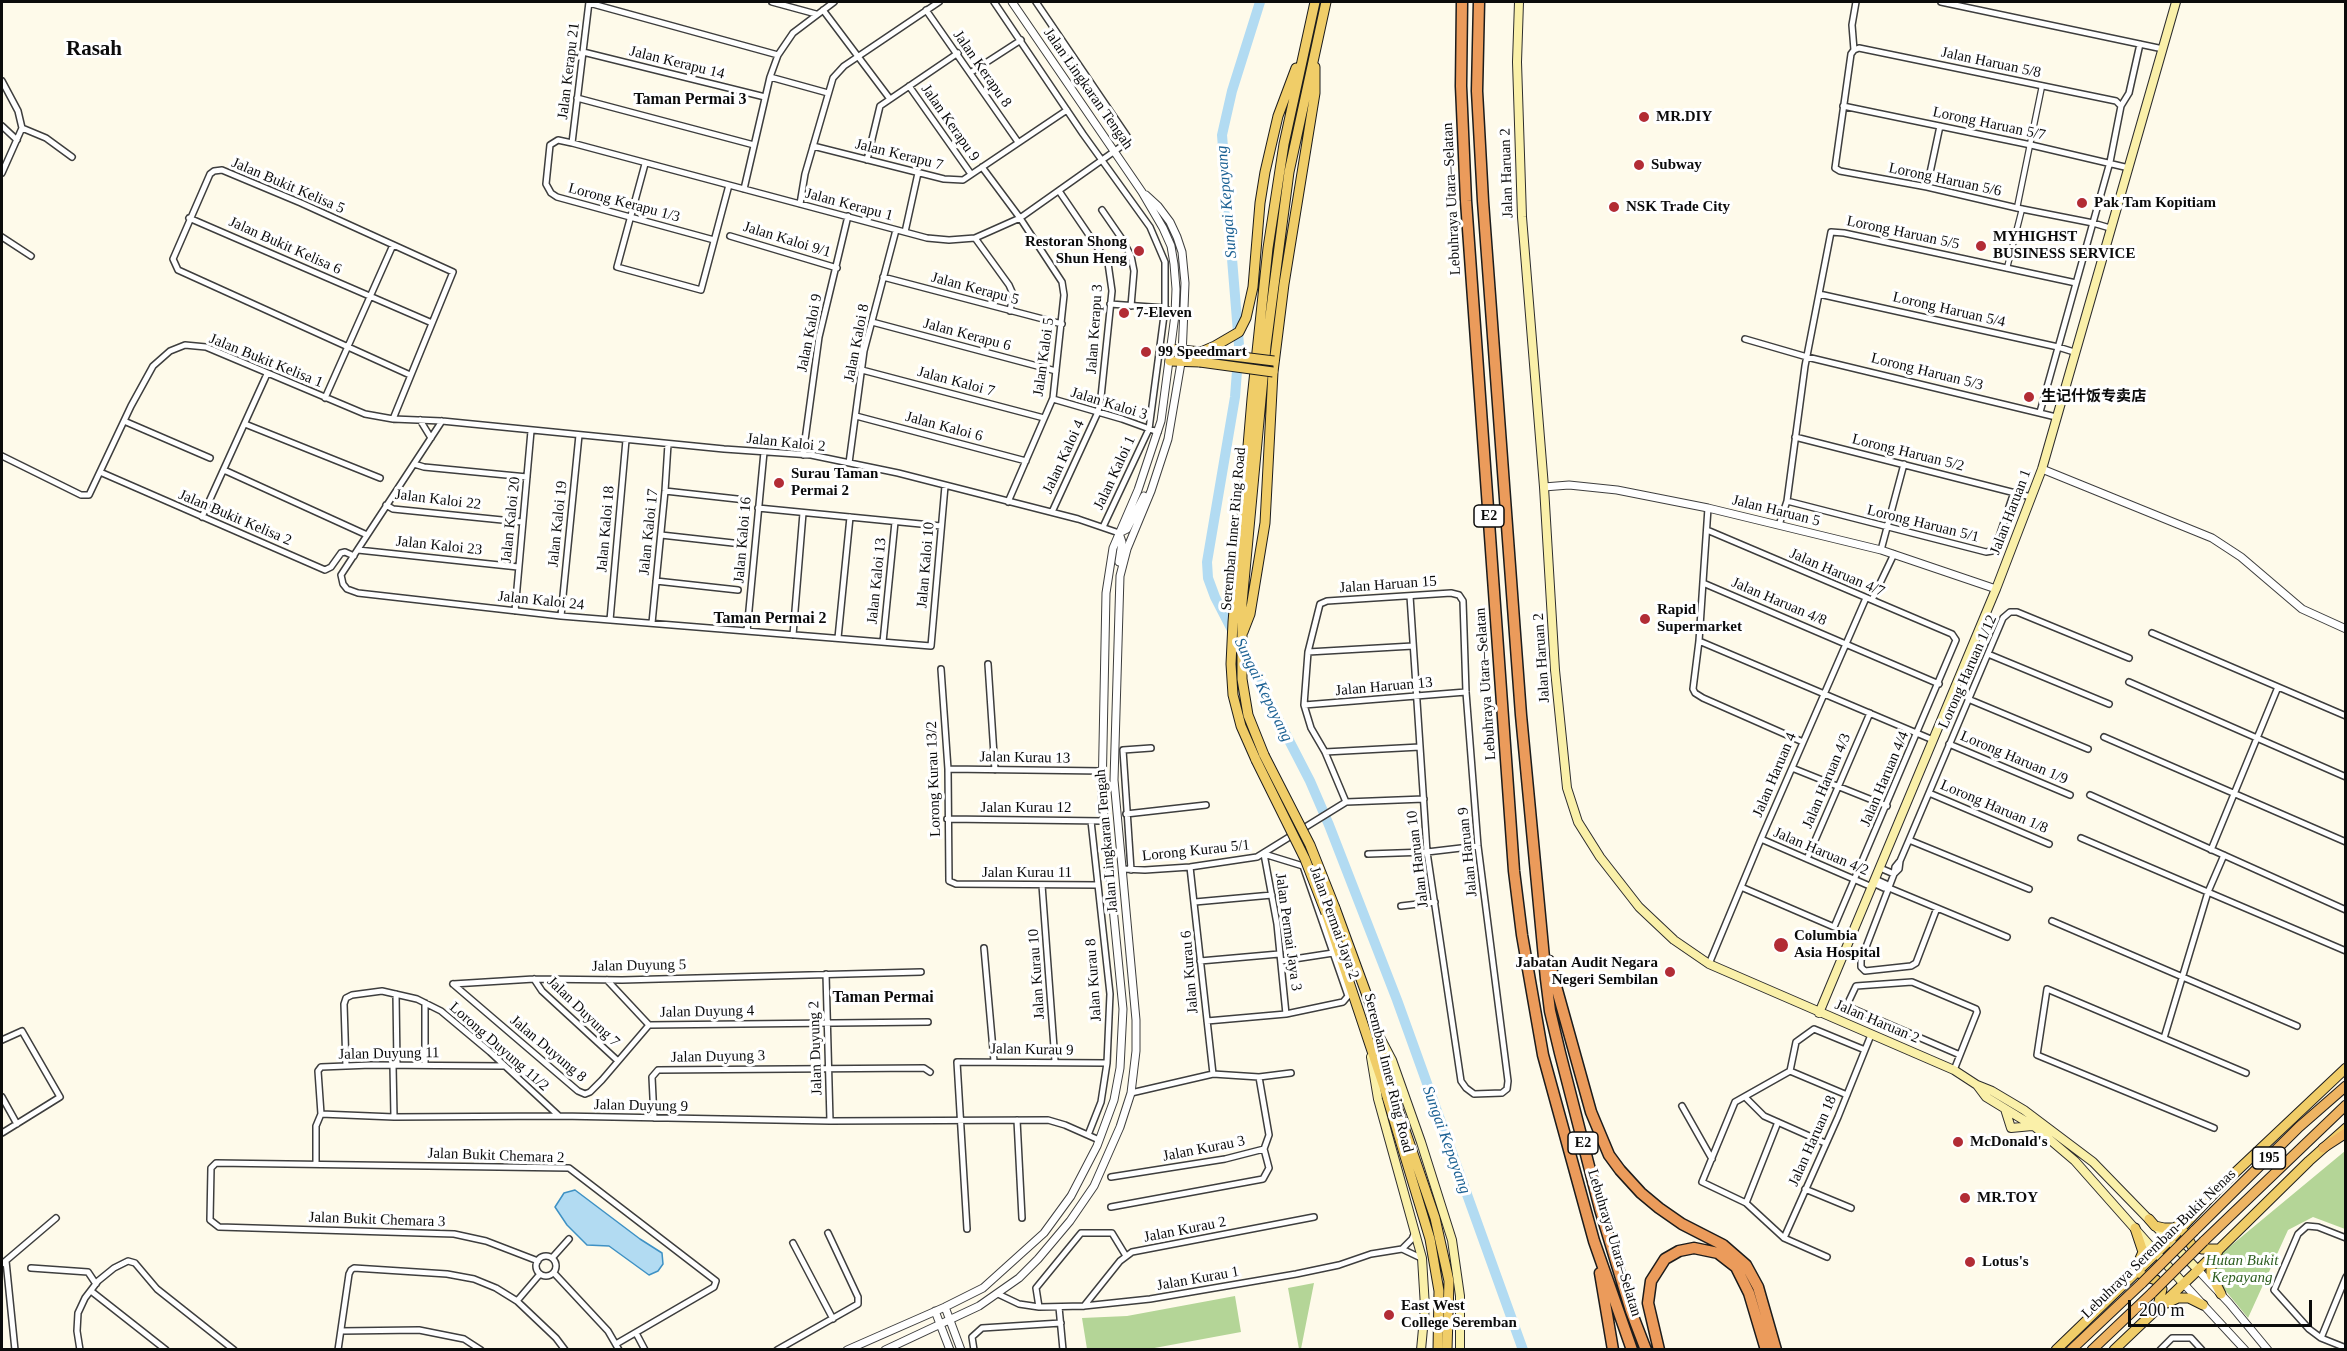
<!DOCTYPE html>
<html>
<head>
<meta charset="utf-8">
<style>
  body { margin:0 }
  #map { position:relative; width:2347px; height:1351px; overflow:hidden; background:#fefaea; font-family:"Times New Roman",serif }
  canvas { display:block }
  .frame { position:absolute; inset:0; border:3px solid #0b0b0b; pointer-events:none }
  .scale { position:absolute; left:2128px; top:1300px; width:184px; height:27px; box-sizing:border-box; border:3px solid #0b0b0b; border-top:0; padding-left:8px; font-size:18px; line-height:21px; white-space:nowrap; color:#0b0b0b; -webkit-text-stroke:4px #fff; paint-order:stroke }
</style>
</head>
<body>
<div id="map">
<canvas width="2347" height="1351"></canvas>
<div class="frame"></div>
<div class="scale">200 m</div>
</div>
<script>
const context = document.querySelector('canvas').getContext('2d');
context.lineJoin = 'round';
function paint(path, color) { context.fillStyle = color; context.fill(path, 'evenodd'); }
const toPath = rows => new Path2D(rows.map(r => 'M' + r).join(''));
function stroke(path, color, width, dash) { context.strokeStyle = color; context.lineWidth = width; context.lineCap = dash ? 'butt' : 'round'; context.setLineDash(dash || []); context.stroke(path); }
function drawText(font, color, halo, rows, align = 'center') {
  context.font = font + ' "Times New Roman","Noto Sans SC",serif'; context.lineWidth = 6; context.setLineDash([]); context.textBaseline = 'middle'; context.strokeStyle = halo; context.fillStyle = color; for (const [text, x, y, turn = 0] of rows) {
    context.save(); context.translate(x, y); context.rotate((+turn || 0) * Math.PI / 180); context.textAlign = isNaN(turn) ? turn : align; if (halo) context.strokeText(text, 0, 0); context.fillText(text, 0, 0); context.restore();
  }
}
paint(toPath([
  [2345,1151,2345,1229,2313,1217,2288,1230,2248,1318,2220,1284,2216,1268,2222,1253],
  [1314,1283,1301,1349,1299,1349,1288,1288],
  [1235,1296,1241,1332,1149,1349,1087,1349,1082,1318,1127,1316]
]), '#b4d597');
const water = toPath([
  [575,1190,640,1239,662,1253,663,1264,658,1271,649,1275,609,1246,587,1245,567,1225,555,1207,564,1193,575,1190]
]);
paint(water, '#b2dbf2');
stroke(water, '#3e91c4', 1.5);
stroke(toPath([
  [1260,2,1232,91,1222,135,1239,345,1235,397,1207,562,1208,578,1215,597,1310,781,1329,825,1397,1000,1523,1350]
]), '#b2dbf2', 10);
const pedestrian = toPath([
  [2017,208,2042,86],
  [2007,268,2022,209]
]);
const minor = toPath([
  [772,2,816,14],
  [994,2,1083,134,1150,227,1165,262,1165,308,1149,429,1103,527],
  [1856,2,1852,25,1854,50,1851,54,1835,168,1840,171,1927,187,2017,208,2093,223,2110,228],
  [1941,2,2163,49],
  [589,3,778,55],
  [823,10,890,99],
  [926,10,1018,142],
  [1854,50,1859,48,2116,101,2121,106],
  [583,52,765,97],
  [970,73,1021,40],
  [770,77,828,93],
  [2,81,18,111,22,128,2,173],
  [909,86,971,174],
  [577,98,754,145],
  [1843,106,2031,145,2129,168],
  [2,126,17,140],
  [22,128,46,138,72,157],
  [572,143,589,2],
  [813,146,944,179,963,180,1067,110],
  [867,160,880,106,958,53],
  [645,164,617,267,701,290,729,185],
  [982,167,1020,218,1062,282,1064,295,1053,398,1008,502],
  [1927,187,1940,126],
  [744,189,770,77,778,55,793,33,834,2],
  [800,204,805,174,833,78,844,66,939,2],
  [1102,210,1122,239,1131,256,1134,271,1131,306],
  [189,218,432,323],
  [905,232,918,173],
  [730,236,837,268],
  [2,237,31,256],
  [975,238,1009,285,1013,294,1010,311],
  [714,240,557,197,551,193,546,184,550,145,558,140,572,143,927,238,949,240,975,238,1020,218,1126,143,1127,136,1036,2],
  [883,277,1062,324],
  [1819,294,2058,347,2074,352],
  [1110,304,1165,308,1175,315],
  [872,322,1056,371],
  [1745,339,1807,357,2056,417],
  [862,370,1044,418],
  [325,398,393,245],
  [1053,399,1122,419,1158,432],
  [2040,412,2110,162,2121,106,2129,93,2140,44],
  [856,416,1026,461],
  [393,419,453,272,301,203,222,170,214,171,210,174,173,259,178,270,410,375],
  [420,420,431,438],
  [124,421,210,458],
  [442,421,341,575,343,584,347,589,358,593,561,616,931,646,945,486],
  [245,424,380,478],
  [1795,437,2031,497],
  [803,455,819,337,848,216],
  [2,456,81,495,89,495,131,406,153,366,170,351,185,345,206,347,365,414,393,419,442,421,724,449,811,455,898,473,1078,519,1119,533],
  [849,463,864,351,896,230],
  [414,464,424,467,527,477],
  [224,470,367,535],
  [100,472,325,570,331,567,341,553,345,552,354,556],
  [665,491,746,500],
  [1787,501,1986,552,1992,551,1996,546,2014,492],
  [386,505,393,509,522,522],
  [758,508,941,526],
  [1708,508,1699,641,1693,689,1695,693,1703,698,1803,742],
  [1052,512,1098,412,1101,397,1112,291,1108,263,1059,191],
  [202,517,267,374],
  [1779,525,1787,501,1805,366,1831,232,1844,233,2076,283],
  [1707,530,1952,634,1956,640,1834,927,1741,887],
  [661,535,742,544],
  [358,550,518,567],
  [1881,550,1904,464],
  [656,581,738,590],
  [1703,583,1939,684],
  [1872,600,1894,554],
  [515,611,531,431],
  [561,616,579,435],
  [610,620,626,440],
  [652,623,665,491,668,444],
  [747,631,764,452],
  [2152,633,2346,716],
  [793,635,803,513],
  [838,638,850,517],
  [1699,641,1933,740],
  [883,642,895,522],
  [1308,652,1413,646],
  [1988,654,2109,704],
  [988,664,995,770],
  [941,669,948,769,949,881,956,884,1098,885],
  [2129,682,2346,777],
  [1968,699,2088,749],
  [1304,705,1466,692],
  [2104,737,2346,842],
  [1949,744,2070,795],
  [1325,752,1420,747],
  [1792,768,1887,806],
  [948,769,1103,771],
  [1929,793,2049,844],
  [2090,795,2346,910],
  [1346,802,1325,752,1311,728,1304,705,1308,652,1320,604,1327,601,1451,593,1459,595,1463,601,1466,692,1478,846,1508,1081,1507,1089,1502,1093,1474,1094,1466,1088,1461,1081,1427,852,1410,596],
  [1126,814,1206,805],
  [947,819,1104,821],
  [2081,838,2346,951],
  [1761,839,1872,887],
  [1909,840,2029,889],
  [2211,850,2278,687],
  [1368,854,1427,852,1478,846],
  [1807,859,1870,713],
  [1899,862,1895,867,1894,874,1861,960,1861,967,1865,971,1911,966,1916,963,1937,908],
  [1190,867,1213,1074],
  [1880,868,1894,874],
  [1122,869,1145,870,1190,867,1257,857,1346,802,1424,799],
  [1131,870,1123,750,1151,748],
  [1894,874,1899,869,1900,861,1909,840,2003,618,2010,612,2017,612,2129,658],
  [1875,879,1886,884,1889,888],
  [1873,883,1884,888,1889,888,2007,937],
  [1042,885,1055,1061],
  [1195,902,1272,895],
  [1401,906,1435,902],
  [2052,921,2297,1026],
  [984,948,994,1061],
  [1200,961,1279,954],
  [1281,961,1333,953],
  [1709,964,1761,839,1866,598],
  [826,974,830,1121],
  [534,979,542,991,618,1061],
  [607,980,649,1025,928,1022],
  [453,984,534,979,622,980,921,972],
  [453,984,578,1091,585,1094,590,1092,602,1080,649,1025],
  [396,994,397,1065],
  [425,1003,425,1065],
  [1207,1021,1286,1014,1343,1002,1348,996,1303,866,1264,854,1277,924,1286,1014],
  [2164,1038,2208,892,2224,855],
  [2,1040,22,1031,60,1097,2,1133],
  [393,1065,394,1117],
  [346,1066,344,1004,346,998,352,995,382,991,417,999,441,1011,490,1052,559,1116],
  [1954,1070,1977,1012,1976,1009,1912,982,1856,986,1847,1005,1851,1008,1960,1055],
  [1790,1071,1796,1042,1814,1029,1865,1050],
  [1131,1093,1213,1074,1259,1077,1291,1073],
  [2,1097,17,1124],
  [1745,1097,1764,1116,1825,1143],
  [1682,1106,1712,1159],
  [321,1114,394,1117,559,1116,830,1121,1048,1120,1065,1125,1099,1140],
  [321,1114,318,1071,321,1067,371,1065,505,1066],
  [654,1118,652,1077,658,1070,924,1068,930,1072],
  [1017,1120,1022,1218],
  [2214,1128,2037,1055,2047,989,2246,1073],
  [1088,1135,1101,1102,1107,1063,1110,994,1091,821],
  [316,1164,316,1126,321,1114],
  [1111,1177,1225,1159,1264,1149,1269,1135,1259,1077],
  [1805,1189,1851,1208],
  [1746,1203,1778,1122],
  [1111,1207,1263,1179,1269,1168,1264,1149],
  [967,1229,957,1062,1107,1063],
  [1784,1238,1838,1117,1871,1035],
  [2346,1238,2318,1227,2307,1226,2298,1234,2274,1290,2309,1329,2321,1338,2346,1348],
  [793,1243,833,1319],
  [1402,1249,1412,1239,1415,1232],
  '536 1266a10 10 0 1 1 20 0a10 10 0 1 1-20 0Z',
  [1827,1257,1784,1238,1746,1203,1702,1182,1735,1102,1790,1071,1847,1095],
  [552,1258,569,1239],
  [6,1261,15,1350],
  [538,1261,486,1241,454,1234,219,1227,210,1220,211,1168,216,1163,569,1168,716,1281,714,1287,616,1344],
  [2,1264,56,1218],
  [31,1268,88,1272,96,1284],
  [554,1273,608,1331,619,1350],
  [91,1291,166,1350],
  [998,1294,1019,1304,1039,1307,1084,1306,1150,1299,1296,1274,1339,1265,1371,1254,1402,1249,1421,1258],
  [517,1301,540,1274],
  [1084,1306,1120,1261,1132,1252,1314,1217],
  [1039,1307,1036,1288,1081,1233,1112,1233,1126,1256],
  [1059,1307,1063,1350],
  [341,1331,419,1330,464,1339,481,1350],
  [636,1333,645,1350],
  [2321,1338,2346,1277],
  [80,1350,77,1331,78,1313,85,1298,98,1281,114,1268,128,1261,135,1263,157,1289,234,1350],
  [338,1350,349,1274,351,1270,354,1268,447,1274,474,1279,496,1288,517,1301,556,1338,565,1350],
  [777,1350,858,1304,858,1297,828,1233],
  [974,1350,972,1337,982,1328,1061,1323],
  [2160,1350,2172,1338,2191,1338,2202,1350]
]);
const tertiary = toPath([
  [2042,469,2212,538,2241,557,2302,609,2346,629],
  [1544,487,1569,485,1617,490,1708,508,1881,550,1996,589],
  [1119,533,1127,529,1144,496],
  [1119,562,1122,542,1119,533],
  [2198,1270,2229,1303,2268,1350],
  [2183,1283,2245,1350],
  [945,1307,961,1350],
  [935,1311,950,1350],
  [847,1350,945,1307,983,1288,1044,1233,1071,1196,1097,1146,1114,1100,1120,1068,1123,1009,1102,796,1106,593,1113,548,1138,490,1161,421,1175,315,1176,289,1174,264,1171,246,1163,228,1142,192,1012,2],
  [885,1350,979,1306,1019,1278,1038,1259,1070,1221,1094,1186,1120,1127,1131,1093,1136,1051,1136,1020,1114,780,1120,576,1127,549,1151,491,1168,439,1182,357,1185,283,1182,252,1177,237,1170,222,1158,206,1146,195]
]);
const secondary = toPath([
  [1519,2,1517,62,1522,217,1544,487,1555,670,1567,788,1578,822,1600,857,1639,907,1674,940,1709,964,1954,1070,1977,1085,1992,1091,2024,1110,2093,1162,2198,1270],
  [1819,1013,1996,589,2042,469,2176,2],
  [1381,1039,1392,1060,1421,1142,1452,1240,1460,1296,1460,1350],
  [1371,1057,1378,1099,1422,1258,1425,1307,1421,1350],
  [1977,1085,1986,1097,2035,1127,2075,1161,2183,1283],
  [2005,1109,2011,1128,2032,1126]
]);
const primary = toPath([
  [1171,349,1201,352,1215,346,1239,332,1246,318,1253,287,1260,203,1265,172,1278,116,1296,68],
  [1170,361,1200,362],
  [1243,632,1250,614,1265,523,1273,372,1284,284,1315,93,1315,67],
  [1264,755,1248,715,1242,679,1242,603,1266,346,1289,172,1326,2],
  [1256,760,1241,726,1233,695,1231,664,1233,622,1252,399,1268,248,1284,144,1315,2],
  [1335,908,1369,1001,1392,1092,1435,1218,1449,1281,1447,1350],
  [1326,913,1384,1087,1430,1239,1439,1291,1438,1350],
  [2149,1219,2155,1226,2164,1228,2174,1228,2181,1224],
  [2135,1228,2143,1252,2135,1270],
  [2185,1233,2192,1246,2202,1249,2219,1249,2211,1265,2211,1274,2221,1294],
  [2142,1275,2156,1280,2162,1289,2158,1306],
  [2167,1303,2178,1298,2189,1298,2203,1305],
  [2056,1350,2170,1240,2222,1185,2346,1068],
  [2114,1350,2198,1270,2309,1161,2346,1128]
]);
const trunk = toPath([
  [2323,1148,2346,1133],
  [2194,1231,2299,1127,2346,1086],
  [2204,1241,2346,1105],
  [2071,1350,2142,1283],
  [2092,1350,2152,1293]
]);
const motorway = toPath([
  [1462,2,1461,86,1466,201,1514,871,1522,935,1543,1055,1594,1241,1632,1350],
  [1479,2,1477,91,1483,201,1521,715,1546,979,1550,1011,1560,1053,1600,1209,1631,1311,1646,1350],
  [1549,961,1591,1112,1609,1155,1620,1170,1641,1193,1659,1208,1682,1224,1723,1245,1746,1265,1758,1287,1776,1350],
  [1600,1273,1613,1350],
  [1659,1350,1648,1303,1651,1281,1665,1259,1679,1251,1694,1248,1718,1253,1736,1267,1749,1293,1766,1350]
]);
stroke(pedestrian, '#3e3e3e', 7);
stroke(minor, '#3e3e3e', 8);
stroke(tertiary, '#3e3e3e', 9);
stroke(secondary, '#2d2d2d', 10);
stroke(primary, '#1c1c1c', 11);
stroke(trunk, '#1c1c1c', 11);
stroke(motorway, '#1c1c1c', 13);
stroke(pedestrian, '#fff', 4.5);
stroke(minor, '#fff', 5);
stroke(tertiary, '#fff', 7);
stroke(secondary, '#faf0a9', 8);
stroke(primary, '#f0cd68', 9);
stroke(trunk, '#eeb462', 9);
stroke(motorway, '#eb9b5b', 10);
const primaryBridge = toPath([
  [1201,352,1274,361],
  [1200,362,1273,372],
  [1264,755,1310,845,1335,908],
  [1256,760,1305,859,1326,913]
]);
const trunkBridge = toPath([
  [2142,1283,2194,1231],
  [2152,1293,2204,1241]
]);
stroke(primaryBridge, '#1c1c1c', 11, []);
stroke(trunkBridge, '#1c1c1c', 11, []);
stroke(primaryBridge, '#f0cd68', 9);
stroke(trunkBridge, '#eeb462', 9);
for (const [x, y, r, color] of [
  [1644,117,6,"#b22c35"],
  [1639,165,6,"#b22c35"],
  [2082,203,6,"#b22c35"],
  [1614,207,6,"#b22c35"],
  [1981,246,6,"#b22c35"],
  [1139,251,6,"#b22c35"],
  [1124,313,6,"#b22c35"],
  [1146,352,6,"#b22c35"],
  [2029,397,6,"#b22c35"],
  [779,483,6,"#b22c35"],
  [1645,619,6,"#b22c35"],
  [1781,945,8,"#b22c35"],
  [1670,972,6,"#b22c35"],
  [1958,1142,6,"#b22c35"],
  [1965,1198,6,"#b22c35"],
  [1970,1262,6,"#b22c35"],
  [1389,1315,6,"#b22c35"]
]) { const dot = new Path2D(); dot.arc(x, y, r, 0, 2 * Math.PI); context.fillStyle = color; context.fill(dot); stroke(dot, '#fff', 2); }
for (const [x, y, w] of [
  [1489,516,30],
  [1583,1143,30],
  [2269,1158,33]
]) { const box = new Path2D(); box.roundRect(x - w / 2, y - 11, w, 22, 4.5); context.fillStyle = '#fff'; context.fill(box); stroke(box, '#0b0b0b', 1.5); }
drawText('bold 14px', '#0b0b0b', null, [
  ["E2",1489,516],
  ["E2",1583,1143],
  ["195",2269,1158]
]);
drawText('15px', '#0b0b0b', '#fff', [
  ["Jalan Kerapu 14",677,63,14],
  ["Jalan Haruan 5/8",1991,63,12],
  ["Jalan Kerapu 8",982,69,55],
  ["Jalan Kerapu 21",569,71,-83],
  ["Jalan Lingkaran Tengah",1088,89,55],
  ["Jalan Kerapu 9",950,123,55],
  ["Lorong Haruan 5/7",1989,124,12],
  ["Jalan Kerapu 7",899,155,14],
  ["Jalan Haruan 2",1507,173,-92],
  ["Lorong Haruan 5/6",1945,180,12],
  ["Jalan Bukit Kelisa 5",288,186,23],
  ["Lebuhraya Utara–Selatan",1452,199,-93],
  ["Lorong Kerapu 1/3",624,203,15],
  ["Jalan Kerapu 1",849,205,15],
  ["Lorong Haruan 5/5",1903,233,12],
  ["Jalan Kaloi 9/1",787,240,17],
  ["Jalan Bukit Kelisa 6",285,246,24],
  ["Jalan Kerapu 5",975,289,15],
  ["Lorong Haruan 5/4",1949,310,13],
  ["Jalan Kerapu 3",1095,329,-86],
  ["Jalan Kaloi 9",810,333,-79],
  ["Jalan Kerapu 6",967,335,15],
  ["Jalan Kaloi 8",857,343,-79],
  ["Jalan Kaloi 5",1044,357,-82],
  ["Jalan Bukit Kelisa 1",266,361,22],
  ["Lorong Haruan 5/3",1927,372,14],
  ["Jalan Kaloi 7",956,382,15],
  ["Jalan Kaloi 3",1109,404,17],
  ["Jalan Kaloi 6",944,427,15],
  ["Jalan Kaloi 2",786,443,6],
  ["Lorong Haruan 5/2",1908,453,14],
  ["Jalan Kaloi 4",1064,457,-65],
  ["Jalan Kaloi 1",1115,473,-65],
  ["Jalan Kaloi 22",438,500,7],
  ["Jalan Haruan 5",1776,511,14],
  ["Jalan Haruan 1",2011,512,-69],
  ["Jalan Bukit Kelisa 2",235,518,23],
  ["Jalan Kaloi 20",511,520,-84],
  ["Jalan Kaloi 19",558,524,-84],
  ["Lorong Haruan 5/1",1923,524,14],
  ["Jalan Kaloi 18",606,529,-85],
  ["Seremban Inner Ring Road",1234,529,-85],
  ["Jalan Kaloi 17",649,532,-84],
  ["Jalan Kaloi 16",743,540,-85],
  ["Jalan Kaloi 23",439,546,6],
  ["Jalan Kaloi 10",926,565,-85],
  ["Jalan Haruan 4/7",1837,573,23],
  ["Jalan Kaloi 13",877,581,-84],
  ["Jalan Haruan 15",1388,585,-4],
  ["Jalan Kaloi 24",541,601,6],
  ["Jalan Haruan 4/8",1779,602,23],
  ["Jalan Haruan 2",1542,658,-94],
  ["Lorong Haruan 1/12",1968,672,-66],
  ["Lebuhraya Utara–Selatan",1486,684,-94],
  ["Jalan Haruan 13",1384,687,-5],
  ["Jalan Kurau 13",1025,758,1],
  ["Lorong Haruan 1/9",2014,758,23],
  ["Jalan Haruan 4",1775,775,-67],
  ["Lorong Kurau 13/2",934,779,-92],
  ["Jalan Haruan 4/4",1885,779,-67],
  ["Jalan Haruan 4/3",1827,781,-67],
  ["Lorong Haruan 1/8",1994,807,23],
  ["Jalan Kurau 12",1026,808],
  ["Jalan Lingkaran Tengah",1107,841,-95],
  ["Lorong Kurau 5/1",1196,851,-6],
  ["Jalan Haruan 9",1468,852,-96],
  ["Jalan Haruan 4/2",1821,852,23],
  ["Jalan Haruan 10",1418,859,-97],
  ["Jalan Kurau 11",1027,873],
  ["Jalan Permai Jaya 2",1334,923,70],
  ["Jalan Permai Jaya 3",1288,932,82],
  ["Jalan Duyung 5",639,966,-1],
  ["Jalan Kurau 6",1190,972,-95],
  ["Jalan Kurau 10",1037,974,-94],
  ["Jalan Kurau 8",1094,980,-94],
  ["Jalan Duyung 7",583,1012,44],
  ["Jalan Duyung 4",707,1012,-1],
  ["Jalan Haruan 2",1877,1022,23],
  ["Lorong Duyung 11/2",499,1047,41],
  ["Jalan Duyung 2",816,1048,-92],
  ["Jalan Duyung 8",548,1049,40],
  ["Jalan Kurau 9",1032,1050,1],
  ["Jalan Duyung 11",389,1054,-1],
  ["Jalan Duyung 3",718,1057,-1],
  ["Seremban Inner Ring Road",1388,1073,76],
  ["Jalan Duyung 9",641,1106,1],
  ["Jalan Haruan 18",1813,1141,-66],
  ["Jalan Kurau 3",1204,1149,-11],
  ["Jalan Bukit Chemara 2",496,1156,2],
  ["Jalan Bukit Chemara 3",377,1220,2],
  ["Jalan Kurau 2",1185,1230,-11],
  ["Lebuhraya Utara–Selatan",1614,1243,73],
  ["Lebuhraya Seremban-Bukit Nenas",2159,1244,-44],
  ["Jalan Kurau 1",1198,1279,-10]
]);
drawText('bold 15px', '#0b0b0b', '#fff', [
  ["MR.DIY",1656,117],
  ["Subway",1651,165],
  ["Pak Tam Kopitiam",2094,203],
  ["NSK Trade City",1626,207],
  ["MYHIGHST",1993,237],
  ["BUSINESS SERVICE",1993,254],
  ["Restoran Shong",1127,242,"right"],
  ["Shun Heng",1127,259,"right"],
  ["7-Eleven",1136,313],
  ["99 Speedmart",1158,352],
  ["生记什饭专卖店",2041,397],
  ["Surau Taman",791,474],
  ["Permai 2",791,491],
  ["Rapid",1657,610],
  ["Supermarket",1657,627],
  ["Columbia",1794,936],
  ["Asia Hospital",1794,953],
  ["Jabatan Audit Negara",1658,963,"right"],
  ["Negeri Sembilan",1658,980,"right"],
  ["McDonald's",1970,1142],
  ["MR.TOY",1977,1198],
  ["Lotus's",1982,1262],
  ["East West",1401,1306],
  ["College Seremban",1401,1323]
], 'left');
drawText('italic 15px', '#2e5e20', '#fff', [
  ["Hutan Bukit",2242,1261],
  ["Kepayang",2242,1278]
]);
drawText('bold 16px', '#0b0b0b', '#fff', [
  ["Taman Permai 3",690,100],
  ["Taman Permai 2",770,619],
  ["Taman Permai",883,998]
]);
drawText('italic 16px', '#1d6294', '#fff', [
  ["Sungai Kepayang",1227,202,-95],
  ["Sungai Kepayang",1263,690,64],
  ["Sungai Kepayang",1446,1140,70]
]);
drawText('bold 21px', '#0b0b0b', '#fff', [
  ["Rasah",94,50]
]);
</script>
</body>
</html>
